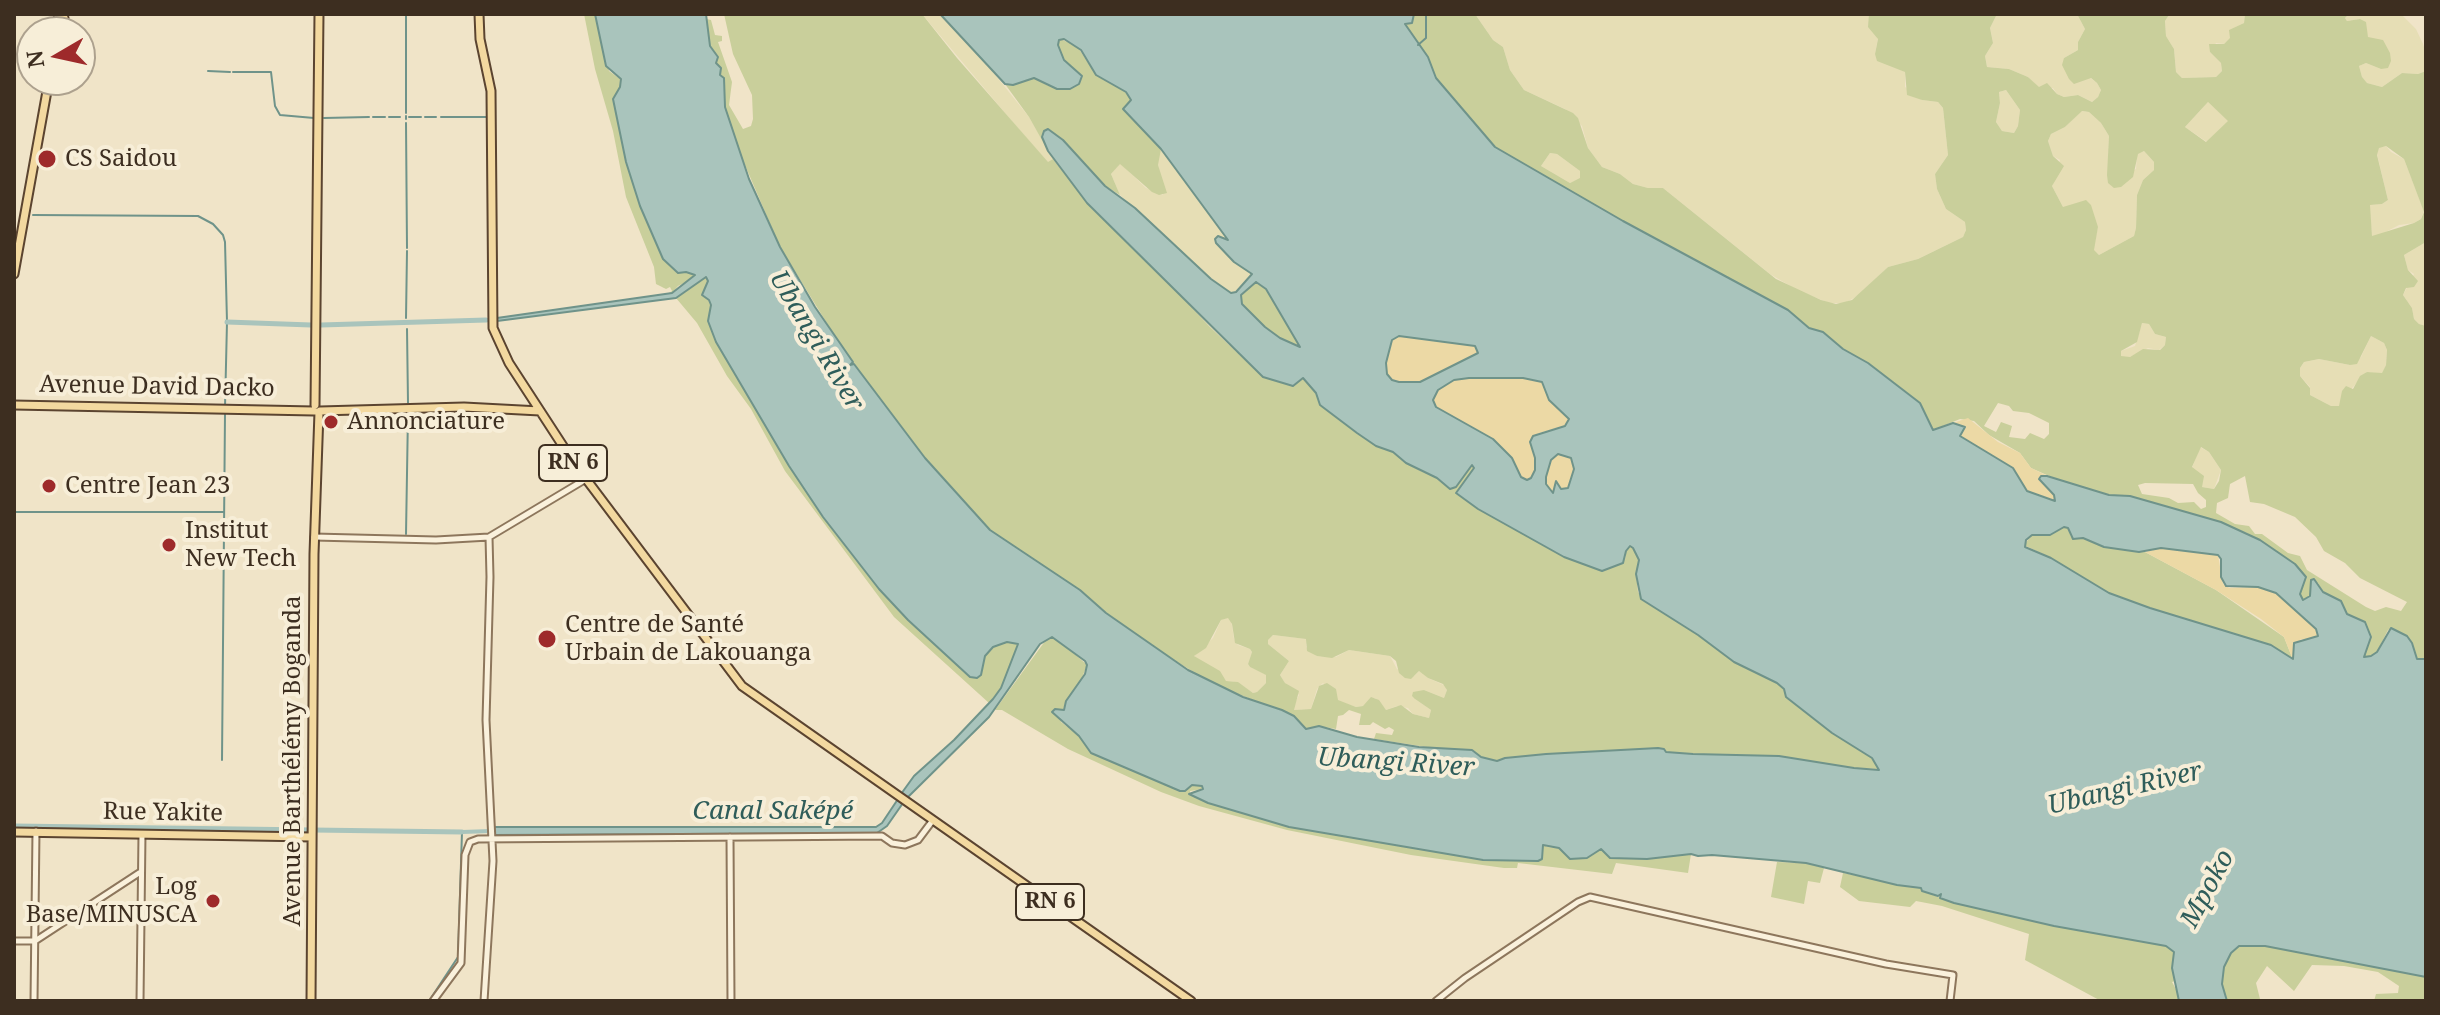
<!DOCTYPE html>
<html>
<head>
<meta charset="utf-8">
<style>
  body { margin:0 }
  #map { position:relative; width:2440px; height:1015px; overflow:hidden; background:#f0e4c8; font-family:"Noto Serif",serif }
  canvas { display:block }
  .frame { position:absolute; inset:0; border:16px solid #3d2e20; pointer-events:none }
  .north { position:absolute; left:16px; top:16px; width:80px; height:80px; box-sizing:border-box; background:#f7eed8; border:2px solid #ada18e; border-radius:50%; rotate:261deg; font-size:22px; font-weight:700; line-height:32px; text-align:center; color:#3d2e20 }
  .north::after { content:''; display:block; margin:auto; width:28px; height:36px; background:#9e2a2b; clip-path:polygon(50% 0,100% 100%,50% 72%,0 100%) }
</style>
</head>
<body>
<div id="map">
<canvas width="2440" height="1015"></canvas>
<div class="frame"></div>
<div class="north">N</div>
</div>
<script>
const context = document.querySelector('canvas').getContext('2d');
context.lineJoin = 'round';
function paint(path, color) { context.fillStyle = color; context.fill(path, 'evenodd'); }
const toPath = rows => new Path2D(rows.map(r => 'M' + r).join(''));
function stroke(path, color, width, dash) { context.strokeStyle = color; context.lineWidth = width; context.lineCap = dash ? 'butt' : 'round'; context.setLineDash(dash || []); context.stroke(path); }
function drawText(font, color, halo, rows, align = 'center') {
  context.font = font + ' "Noto Serif",serif'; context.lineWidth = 8; context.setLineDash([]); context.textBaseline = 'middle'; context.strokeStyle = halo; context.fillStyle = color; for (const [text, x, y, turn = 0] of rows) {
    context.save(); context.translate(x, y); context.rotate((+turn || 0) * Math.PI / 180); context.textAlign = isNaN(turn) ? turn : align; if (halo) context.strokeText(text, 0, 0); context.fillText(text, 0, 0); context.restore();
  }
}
paint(toPath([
  [922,14,940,14,980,56,1029,117,1053,159,1048,163,1032,145],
  [1475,14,1869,14,1878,38,1875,54,1905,72,1905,87,1922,100,1938,102,1943,108,1948,155,1935,174,1937,189,1946,209,1965,222,1966,230,1963,237,1918,259,1888,267,1859,295,1845,303,1829,303,1797,290,1770,274,1663,188,1648,188,1633,184,1620,174,1602,167,1588,148,1582,126,1565,109,1524,90,1510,70,1503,47,1493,40],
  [1997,14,2077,14,2085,29,2078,42,2078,50,2064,58,2097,83,2101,90,2098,97,2092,102,2078,95,2064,97,2057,94,2053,88,2039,88,2028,77,2009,69,1987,67,1985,56,1993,43,1990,28],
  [2192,14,2245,14,2244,23,2230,30,2230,39,2224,44,2216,43,2210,52,2221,63,2222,71,2216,77,2182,78,2176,72,2174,49,2166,36,2165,21,2169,15,2191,16],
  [2349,14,2401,14,2416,29,2423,44,2426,54,2426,71,2418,74,2402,73,2382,87,2367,83,2362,78,2359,66,2366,63,2381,69,2360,19,2347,21,2345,18],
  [2006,90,2020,110,2018,126,2014,133,2002,131,1996,122,2000,103,1999,92],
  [2208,102,2229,121,2207,142,2185,127],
  [2081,111,2089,112,2101,123,2109,136,2108,183,2136,169,2137,154,2144,151,2154,162,2154,170,2143,180,2137,195,2136,228,2134,236,2099,255,2093,250,2098,227,2063,207,2052,186,2060,160,2053,156,2048,141,2051,134,2065,127],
  [2386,146,2391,152,2404,159,2424,211,2421,219,2414,223,2399,225,2378,236,2372,236,2369,205,2382,204,2388,200,2377,154,2379,147],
  [1161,149,1228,240,1216,237,1216,243,1234,262,1252,274,1233,294,1211,279,1120,195,1111,174,1120,163,1146,188,1163,195,1157,159],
  [1550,153,1557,154,1580,171,1580,179,1570,183,1541,166],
  [2426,242,2426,326,2419,324,2414,319,2412,308,2403,295,2414,274,2408,270,2404,255],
  [2142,323,2149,324,2155,334,2166,337,2165,345,2159,350,2148,348,2130,357,2121,357,2121,351,2135,346],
  [2371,336,2384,343,2387,350,2386,365,2382,374,2367,372,2342,399,2339,406,2331,406,2310,395,2310,387,2300,376,2300,368,2304,362,2319,359,2350,365,2361,357],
  [2200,447,2209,452,2221,470,2214,489,2202,487,2192,468],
  [1228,617,1231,619,1234,639,1238,645,1250,649,1252,652,1248,664,1250,667,1267,675,1266,683,1257,692,1253,693,1237,682,1226,681,1194,656,1213,638,1221,620],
  [1273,635,1307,639,1306,647,1317,656,1336,657,1349,650,1390,656,1397,669,1414,676,1419,671,1423,673,1428,678,1446,686,1447,690,1444,698,1424,690,1415,699,1431,710,1429,718,1413,714,1408,708,1397,706,1386,710,1375,698,1363,706,1356,707,1338,701,1323,683,1317,689,1311,709,1294,710,1293,706,1299,695,1285,683,1280,675,1289,661,1268,644,1268,640]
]), '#e6deb5');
paint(toPath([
  [584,14,595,14,609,71,620,79,620,87,613,99,626,162,642,211,663,259,679,273,697,272,692,279,678,286,672,293,669,293,672,291,670,287,666,289,656,284,654,267,626,197,613,131,595,69],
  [724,14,922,14,957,58,1048,162,1053,159,1092,209,1147,260,1210,327,1263,377,1293,386,1303,378,1316,393,1320,405,1376,446,1393,452,1419,470,1456,487,1472,465,1474,468,1456,493,1525,535,1625,560,1626,551,1630,546,1633,548,1639,560,1636,574,1638,592,1644,601,1698,635,1734,662,1777,683,1784,689,1786,697,1832,733,1872,758,1879,769,1854,768,1779,756,1693,754,1666,752,1658,748,1546,754,1505,758,1497,761,1481,757,1472,750,1440,749,1374,739,1376,733,1392,735,1394,730,1389,727,1385,729,1373,722,1370,725,1359,725,1361,714,1349,710,1343,715,1338,716,1336,729,1318,726,1307,729,1302,727,1294,716,1213,684,1166,655,1106,613,1080,590,990,530,925,458,844,351,780,247,739,151,725,107,725,97,716,63,718,57,710,46,706,19,711,20,715,35,722,36,722,41,718,42,732,82,729,105,743,129,751,126,753,119,752,95,733,54],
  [1228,618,1232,624,1235,643,1250,649,1252,652,1248,664,1250,667,1266,675,1266,683,1257,692,1253,693,1238,682,1226,681,1220,671,1194,656,1206,648,1221,620],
  [1273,635,1306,639,1307,651,1317,656,1332,658,1349,650,1390,656,1396,661,1399,673,1405,678,1411,679,1419,671,1428,678,1443,684,1447,690,1444,698,1424,690,1413,692,1412,696,1415,699,1431,710,1429,718,1413,714,1401,705,1386,710,1379,700,1371,697,1363,706,1356,707,1338,700,1336,689,1327,683,1319,686,1311,709,1294,710,1299,691,1285,683,1280,675,1289,661,1268,644,1268,640],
  [1414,14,1475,14,1493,40,1503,47,1510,70,1524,90,1573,113,1578,118,1588,148,1602,167,1620,174,1633,184,1648,188,1663,188,1776,279,1821,300,1836,304,1852,300,1888,267,1918,259,1963,237,1966,230,1965,222,1946,209,1937,189,1935,174,1948,155,1943,108,1938,102,1922,100,1907,95,1905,72,1877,61,1875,54,1878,39,1868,27,1869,14,1997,14,1990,28,1993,43,1985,56,1987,67,2009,69,2028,77,2039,87,2047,83,2057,94,2064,97,2078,95,2092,102,2098,97,2101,90,2097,83,2091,78,2074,84,2069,79,2062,65,2064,58,2078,50,2078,42,2085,29,2077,14,2192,14,2192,16,2169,15,2165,21,2166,36,2174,49,2176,72,2182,78,2216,77,2222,71,2221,63,2210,52,2209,44,2224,44,2230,38,2229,30,2244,23,2245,14,2349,14,2345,18,2347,21,2360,19,2366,22,2368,37,2383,40,2390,53,2391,61,2388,68,2381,69,2366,63,2359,66,2362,77,2367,83,2382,87,2402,73,2418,74,2426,71,2426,242,2404,255,2408,270,2418,281,2414,287,2406,288,2403,295,2412,308,2414,319,2419,324,2426,326,2426,659,2417,660,2410,640,2392,628,2388,630,2377,652,2371,656,2364,657,2356,618,2347,614,2341,601,2323,592,2318,583,2310,583,2311,594,2307,600,2303,600,2300,594,2306,577,2300,572,2298,567,2247,533,2214,520,2130,496,2109,495,2058,480,2031,468,2020,453,1989,435,1974,421,1960,419,1933,430,1920,403,1868,363,1843,349,1823,332,1809,328,1788,310,1623,221,1495,147,1436,78,1428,57,1404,23,1409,24],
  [2006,90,2020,110,2018,126,2014,133,2002,131,1996,122,2000,103,1999,92],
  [2208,102,2228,121,2206,142,2185,127],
  [2082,111,2089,112,2101,123,2109,136,2107,175,2108,183,2114,188,2121,187,2133,177,2138,154,2144,151,2154,162,2154,170,2143,180,2137,195,2136,228,2134,236,2099,255,2094,250,2098,227,2091,205,2086,200,2063,207,2052,186,2064,166,2053,156,2048,141,2051,134,2065,127],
  [2386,146,2404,159,2424,212,2421,219,2414,223,2372,236,2370,205,2382,204,2388,200,2377,155,2379,148],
  [1550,153,1557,154,1580,171,1580,178,1570,183,1541,166],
  [2142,323,2149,324,2155,334,2166,337,2165,345,2160,350,2143,349,2130,357,2121,356,2121,351,2137,342],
  [2371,336,2384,343,2387,350,2386,365,2382,373,2367,372,2360,376,2353,389,2346,386,2342,391,2339,406,2331,406,2310,395,2310,388,2300,376,2300,368,2304,362,2319,359,2350,365,2357,364],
  [1998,403,2009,406,2013,411,2029,413,2049,423,2049,434,2044,439,2030,433,2025,439,2009,437,2012,426,2001,422,1996,432,1984,426],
  [2201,447,2209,452,2221,470,2219,481,2214,489,2202,487,2204,476,2192,467],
  [2245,476,2250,502,2264,504,2295,517,2316,537,2324,551,2345,563,2360,578,2407,602,2401,611,2386,607,2375,611,2366,607,2307,570,2300,556,2288,553,2262,534,2255,534,2249,526,2235,524,2216,513,2217,503,2228,498,2230,484],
  [2145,483,2193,484,2198,493,2206,500,2206,507,2201,509,2194,502,2178,503,2169,498,2142,494,2138,485],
  [1060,39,1077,46,1094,72,1122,88,1131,98,1128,112,1161,149,1158,165,1167,193,1159,195,1152,192,1120,164,1111,174,1120,195,1105,186,1063,140,1042,137,1048,151,1029,117,1005,84,1034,78,1051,87,1070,89,1070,67,1061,55,1058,45],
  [705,277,708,281,702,295,709,300,711,309,708,321,716,342,758,411,782,455,823,517,879,589,908,620,970,677,977,678,981,675,985,656,993,647,1008,642,1019,644,1001,688,989,703,894,617,785,471,751,409,727,376,697,323,676,298],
  [1255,282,1266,289,1300,347,1280,338,1265,327,1242,304,1241,295],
  [2064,527,2068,528,2071,537,2076,539,2083,538,2104,547,2145,552,2216,590,2284,637,2293,660,2271,645,2150,608,2109,593,2045,555,2024,545,2032,535,2050,535],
  [1048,637,1059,640,1087,665,1080,683,1066,701,1063,710,1060,711,1061,722,1079,736,1091,753,1180,791,1185,791,1192,785,1202,786,1203,789,1190,791,1190,795,1209,803,1289,827,1483,860,1538,861,1542,858,1543,844,1547,847,1560,848,1570,859,1587,858,1601,849,1633,859,1691,854,1688,873,1616,863,1612,874,1518,863,1517,868,1504,868,1411,855,1287,830,1199,806,1161,792,1068,749,1002,710,995,710],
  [1777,862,1806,863,1824,868,1820,883,1808,881,1804,904,1771,897],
  [1843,873,1922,888,1923,891,1954,903,2054,926,2166,946,2174,952,2172,968,2175,981,2172,982,2178,993,2179,1001,2101,1001,2025,960,2029,934,1942,906,1916,901,1910,907,1859,901,1840,887],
  [2239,946,2265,946,2426,977,2426,1001,2374,1001,2376,994,2398,993,2399,986,2378,972,2344,966,2312,965,2294,991,2267,966,2256,983,2260,999,2227,1001,2222,984,2224,967,2231,953]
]), '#c9cf9b');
paint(toPath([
  [1399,336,1475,346,1478,354,1420,382,1399,382,1392,380,1387,374,1386,363,1392,340],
  [1469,378,1523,378,1542,382,1549,400,1569,419,1565,426,1539,433,1530,442,1535,458,1535,470,1531,479,1527,480,1521,477,1512,458,1493,439,1435,407,1433,400,1438,390,1454,380],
  [1968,418,1998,442,2020,453,2031,468,2052,478,2044,476,2040,481,2054,495,2055,500,2027,491,2012,467,1960,436,1965,427,1953,423],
  [1558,454,1571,458,1574,469,1568,488,1561,489,1558,482,1553,493,1546,484,1546,477,1551,460],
  [2161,548,2218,555,2223,584,2229,588,2258,587,2276,593,2316,629,2318,636,2309,640,2301,639,2293,650,2293,660,2284,637,2261,619,2216,590,2145,552]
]), '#ecd9a5');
const water = toPath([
  [595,14,706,14,710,46,718,57,716,63,721,68,720,75,724,78,725,107,749,179,780,247,815,307,853,362,850,365,854,364,925,458,990,530,1080,590,1106,613,1188,670,1243,697,1282,710,1294,716,1306,729,1319,726,1357,737,1419,747,1472,750,1481,757,1497,761,1505,758,1546,754,1658,748,1664,749,1666,752,1693,754,1779,756,1854,768,1879,770,1872,758,1832,733,1786,697,1784,689,1777,683,1734,662,1698,635,1641,599,1636,574,1639,560,1633,548,1630,546,1626,551,1623,563,1602,571,1564,557,1478,509,1456,493,1474,468,1472,465,1456,487,1450,489,1437,478,1406,463,1393,452,1376,446,1357,433,1320,405,1316,393,1303,378,1293,386,1263,377,1087,203,1048,151,1042,137,1044,131,1048,129,1063,140,1105,186,1135,208,1211,279,1231,293,1236,292,1252,274,1234,262,1216,243,1215,239,1218,236,1228,240,1161,149,1123,109,1131,100,1126,92,1096,75,1081,50,1064,39,1059,40,1058,45,1064,60,1082,76,1079,84,1070,89,1057,89,1034,78,1013,85,1005,84,940,14,1414,14,1412,23,1405,24,1428,57,1436,78,1495,147,1623,221,1788,310,1809,328,1823,332,1843,349,1868,363,1920,403,1933,430,1953,423,1965,427,1960,436,2013,468,2027,491,2055,501,2054,495,2039,479,2041,476,2047,476,2109,495,2130,496,2221,522,2260,540,2295,564,2306,577,2300,594,2303,600,2310,596,2311,580,2314,579,2323,592,2341,601,2347,614,2365,622,2371,637,2364,657,2371,656,2377,652,2391,628,2407,636,2412,643,2417,659,2426,659,2426,977,2265,946,2239,946,2231,953,2224,967,2222,984,2227,1001,2179,1001,2172,968,2174,952,2166,946,2054,926,1954,903,1940,898,1941,894,1938,896,1922,891,1921,888,1897,885,1806,863,1712,855,1698,856,1691,854,1647,859,1610,858,1601,849,1587,858,1570,859,1559,848,1543,845,1542,859,1538,861,1483,860,1289,827,1208,803,1189,794,1203,789,1202,786,1192,785,1185,791,1180,791,1091,753,1079,736,1052,712,1055,709,1064,710,1066,701,1085,674,1087,665,1085,661,1052,637,1040,644,989,717,907,798,901,794,914,776,954,740,993,699,1001,688,1018,644,1007,642,993,647,985,656,981,675,977,678,970,677,908,620,879,589,823,517,789,466,716,342,708,321,711,305,709,300,702,295,708,281,706,277,676,298,497,321,497,318,672,293,695,275,686,272,678,273,663,259,640,206,626,162,613,99,620,87,621,79,606,66,595,14],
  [1256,282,1266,289,1300,347,1280,338,1265,327,1242,304,1241,295,1256,282],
  [1399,336,1475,346,1478,353,1420,382,1399,382,1392,380,1387,374,1386,363,1392,340,1399,336],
  [1469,378,1523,378,1542,382,1549,400,1569,419,1565,426,1533,436,1530,442,1535,458,1535,470,1531,478,1527,480,1521,477,1512,458,1493,439,1436,407,1433,400,1438,390,1454,380,1469,378],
  [1558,454,1571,458,1574,469,1568,488,1561,489,1556,481,1553,493,1546,484,1546,477,1551,460,1558,454],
  [2064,527,2068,528,2073,539,2083,538,2104,547,2139,552,2161,548,2218,555,2221,559,2221,577,2226,586,2258,587,2276,593,2316,629,2318,636,2294,643,2293,659,2271,645,2150,608,2109,593,2051,558,2025,547,2026,540,2032,535,2050,535,2064,527],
  [898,799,903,803,887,826,877,833,494,835,494,827,876,827,882,823,898,799]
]);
paint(water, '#a9c4bc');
stroke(water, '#6f938a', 2);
stroke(toPath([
  [406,14,406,113],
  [1418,45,1426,38,1426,14],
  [208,71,230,72],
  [233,72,271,72,275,106,280,115,314,118],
  [406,116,406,119],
  [373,117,385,117],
  [389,117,400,117],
  [409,117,421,117],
  [425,117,436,117],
  [441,117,489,117],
  [324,118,369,117],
  [406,123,407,248],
  [33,215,198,216,213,224,223,235,225,242,227,322,225,407],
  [406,318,407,251],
  [407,329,408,403],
  [14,512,224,512],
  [406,534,408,413],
  [222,760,225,413],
  [429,1001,458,957,462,832]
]), '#6f938a', 2);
stroke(toPath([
  [462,832,491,831]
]), '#a9c4bc', 4);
stroke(toPath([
  [227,322,311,325],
  [321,325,486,320],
  [14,826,462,832]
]), '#a9c4bc', 5);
const minor = toPath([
  [314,537,436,540,489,537,586,479],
  [730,837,731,1001],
  [14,941,35,941,139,873],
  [34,1001,36,831],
  [140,1001,142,834],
  [433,1001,461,963,465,855,470,842,478,839,882,836,892,843,905,845,918,840,933,820],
  [484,1001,493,861,486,720,490,577,489,537],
  [1436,1001,1465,978,1578,902,1590,897,1886,964,1953,975,1950,1001]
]);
const major = toPath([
  [58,14,61,26],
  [479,14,480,39,491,91,493,328,509,363,574,463,742,686,1191,1001],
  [59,32,64,18],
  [14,274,49,80],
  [14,405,314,411],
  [315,405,319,14],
  [320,411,464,407,540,411],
  [14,832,312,837],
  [311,1001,314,554,319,412]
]);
stroke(minor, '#8d765c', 9);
stroke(major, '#5b4430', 11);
stroke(minor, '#faf1dc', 5);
stroke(major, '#f3d9a0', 7);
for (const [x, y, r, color] of [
  [47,159,10,"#9e2a2b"],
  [331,422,8,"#9e2a2b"],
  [49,486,8,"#9e2a2b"],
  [169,545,8,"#9e2a2b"],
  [547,639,10,"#9e2a2b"],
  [213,901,8,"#9e2a2b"]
]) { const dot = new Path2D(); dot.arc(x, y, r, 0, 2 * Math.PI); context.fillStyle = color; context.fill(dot); stroke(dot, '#f7eed8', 3); }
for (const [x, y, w] of [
  [573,463,68],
  [1050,902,68]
]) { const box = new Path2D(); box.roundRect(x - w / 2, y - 18, w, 36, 6); context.fillStyle = '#f7eed8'; context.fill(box); stroke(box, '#3d2e20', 2); }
drawText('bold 22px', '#3d2e20', null, [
  ["RN 6",573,463],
  ["RN 6",1050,902]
]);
drawText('24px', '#3d2e20', '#f7eed8', [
  ["CS Saidou",65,159],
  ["Annonciature",347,422],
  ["Centre Jean 23",65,486],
  ["Institut",185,531],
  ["New Tech",185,559],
  ["Centre de Santé",565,625],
  ["Urbain de Lakouanga",565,653],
  ["Log",197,887,"right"],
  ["Base/MINUSCA",197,915,"right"]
], 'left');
drawText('24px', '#3d2e20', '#f7eed8', [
  ["Avenue David Dacko",157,387,1],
  ["Avenue Barthélémy Boganda",293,761,-90],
  ["Rue Yakite",163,813,1]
]);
drawText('italic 26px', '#2f5d5a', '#f7eed8', [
  ["Ubangi River",816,341,59],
  ["Ubangi River",1396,763,4],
  ["Ubangi River",2125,789,-13],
  ["Canal Saképé",773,812],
  ["Mpoko",2208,889,-62]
]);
</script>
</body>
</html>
